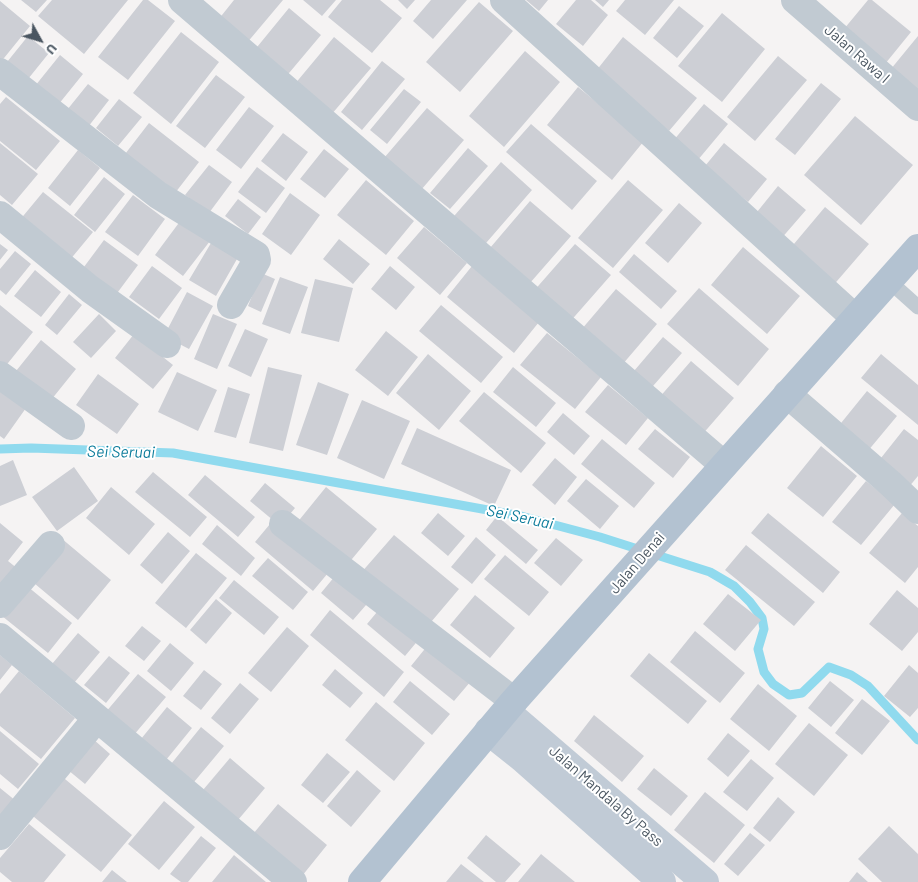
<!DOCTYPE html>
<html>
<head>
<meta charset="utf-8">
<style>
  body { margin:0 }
  #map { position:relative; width:918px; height:882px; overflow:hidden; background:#f5f3f3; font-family:Barlow,sans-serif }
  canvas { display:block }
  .north { position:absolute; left:15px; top:15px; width:50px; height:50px; -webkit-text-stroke:4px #fff; paint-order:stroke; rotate:129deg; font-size:14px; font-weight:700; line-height:20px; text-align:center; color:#4a5661 }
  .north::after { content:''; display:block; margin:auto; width:18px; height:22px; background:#4a5661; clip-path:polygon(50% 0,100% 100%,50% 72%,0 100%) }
</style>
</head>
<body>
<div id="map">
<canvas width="918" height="882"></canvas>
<div class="north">U</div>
</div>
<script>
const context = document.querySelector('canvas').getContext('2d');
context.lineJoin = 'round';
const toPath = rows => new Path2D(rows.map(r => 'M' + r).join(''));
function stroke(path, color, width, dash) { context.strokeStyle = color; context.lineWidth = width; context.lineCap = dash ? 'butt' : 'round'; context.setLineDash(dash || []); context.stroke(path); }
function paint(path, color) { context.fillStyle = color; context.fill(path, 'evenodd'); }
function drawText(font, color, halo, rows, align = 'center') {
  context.font = font + ' Barlow,sans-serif'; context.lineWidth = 4; context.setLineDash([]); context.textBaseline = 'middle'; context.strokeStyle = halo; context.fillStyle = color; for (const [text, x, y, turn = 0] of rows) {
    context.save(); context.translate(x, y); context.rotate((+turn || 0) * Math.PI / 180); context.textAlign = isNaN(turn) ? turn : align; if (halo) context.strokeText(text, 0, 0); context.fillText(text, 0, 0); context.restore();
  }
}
stroke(toPath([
  [0,449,31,448,173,453,521,516,600,537,710,572,734,586,750,602,762,618,764,629,758,649,764,672,773,684,789,695,802,693,829,667,851,675,868,686,918,740]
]), '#90daee', 9);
paint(toPath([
  [21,0,47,0,36,12],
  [52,0,128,0,84,54,38,16],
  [143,0,148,0,175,21,128,80,98,57],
  [234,0,283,0,246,44,218,20],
  [303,0,336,0,322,16],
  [342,0,380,0,402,18,372,53,328,17],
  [398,0,415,0,407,9],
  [431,0,467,0,433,39,413,21],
  [526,0,548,0,539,11],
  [576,0,591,0,608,15,583,46,556,24],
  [595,0,609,0,603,7],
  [625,0,674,0,645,35,616,11],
  [868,0,872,0,911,32,885,64,844,29],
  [0,1,30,26,0,63],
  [479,2,513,31,460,92,426,62],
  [679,6,704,26,677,58,653,38],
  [289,8,321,35,284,79,253,52],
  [722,13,765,49,722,102,678,66],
  [181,32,219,62,171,124,133,93],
  [28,36,49,53,24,84,3,67],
  [918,36,918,102,886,75],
  [334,37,371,68,331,115,294,85],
  [623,37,697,98,669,131,596,71],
  [525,51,560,82,504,147,469,116],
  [60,55,83,74,58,105,35,86],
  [778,56,807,80,755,141,727,117],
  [382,61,405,79,362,130,341,112],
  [216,75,245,97,205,148,176,126],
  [821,83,841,99,795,155,775,139],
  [88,84,109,100,88,127,67,110],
  [578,87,644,141,612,180,547,125],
  [404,89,421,102,387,144,370,130],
  [6,97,60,141,36,170,0,141,0,104],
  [119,99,142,117,118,146,96,128],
  [704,104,728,124,697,161,673,141],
  [249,107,274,126,241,169,216,150],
  [427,108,464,140,421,190,384,158],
  [855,116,913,165,861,225,804,175],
  [149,123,199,162,172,197,122,158],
  [531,124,597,181,572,210,506,152],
  [283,133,308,152,286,181,261,161],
  [0,143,38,174,12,205,0,195],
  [724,143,767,179,748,202,705,166],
  [468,148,488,166,450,209,430,193],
  [324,149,349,169,325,198,300,179],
  [78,150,100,168,70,206,48,188],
  [501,162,532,190,480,250,448,223],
  [209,165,232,182,209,213,185,195],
  [257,167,285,188,266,213,238,192],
  [104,177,125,194,95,232,74,215],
  [366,180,414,221,386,255,337,215],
  [628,180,663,210,613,268,578,238],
  [778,186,806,210,780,240,753,217],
  [43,192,93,232,69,261,19,221],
  [290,193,320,215,291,255,262,234],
  [133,195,165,219,138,256,105,232],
  [238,199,261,217,248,234,225,216],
  [530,201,571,236,530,283,490,248],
  [679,203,702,223,668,263,645,243],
  [825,207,869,244,831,288,788,251],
  [181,220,210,241,183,276,155,255],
  [424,227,467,263,440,295,397,258],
  [339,239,370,264,353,284,323,259],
  [104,240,138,265,112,300,78,275],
  [211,243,237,259,216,296,189,280],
  [0,244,8,250,0,260],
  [575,244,611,275,568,324,532,293],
  [743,247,800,296,767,334,711,285],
  [15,251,31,264,6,295,0,290,0,269],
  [634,254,677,291,661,309,619,272],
  [152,266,182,288,159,319,129,297],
  [390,266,415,287,396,310,371,289],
  [472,266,539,322,514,353,447,297],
  [35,270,61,292,41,317,14,296],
  [261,273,275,279,261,312,248,306],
  [280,277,308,287,290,334,262,324],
  [315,279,353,288,339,342,301,333],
  [699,288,769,349,738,386,667,324],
  [616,289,657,324,622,365,581,330],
  [187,292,213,306,189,349,164,336],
  [69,294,82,305,57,335,45,325],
  [0,305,33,332,4,368,0,365],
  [441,305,503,357,481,383,419,331],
  [99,314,116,331,91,358,73,342],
  [213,314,237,324,217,369,194,359],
  [245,329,268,339,251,377,228,366],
  [386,331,418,357,388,396,355,370],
  [547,333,601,377,575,409,520,365],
  [134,334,173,365,153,389,115,358],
  [663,337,682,353,646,394,628,378],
  [41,340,76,369,47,405,12,376],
  [428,354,471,391,439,430,396,393],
  [881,354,918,385,918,425,861,378],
  [691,361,734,398,701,436,658,399],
  [268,367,302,375,283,451,249,443],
  [513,367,556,403,536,427,493,392],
  [177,372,217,390,198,431,158,412],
  [98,374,139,404,117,434,76,405],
  [318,382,349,394,327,455,296,445],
  [608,385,648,418,626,445,585,412],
  [228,387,250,394,236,438,214,432],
  [0,389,26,408,4,439,0,436],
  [867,391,897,416,867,452,837,428],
  [484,392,546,443,521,473,459,421],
  [362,400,410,421,384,479,337,458],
  [563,413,590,436,574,455,547,432],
  [417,428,511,470,494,506,401,464],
  [655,429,690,457,673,478,638,449],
  [904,429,918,440,918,476,908,488,877,463],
  [602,439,655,483,634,508,581,464],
  [821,446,857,476,823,517,787,488],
  [555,458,577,477,555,505,532,485],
  [13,460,27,495,0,506,0,466],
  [74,467,98,501,57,531,32,497],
  [153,472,207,517,190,537,135,492],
  [205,475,255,517,238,537,188,495],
  [586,479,619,506,600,529,567,501],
  [866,481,895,504,861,545,832,522],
  [265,483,295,508,280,526,250,501],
  [111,487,155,524,129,555,86,518],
  [326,487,377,529,347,565,296,524],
  [438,513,465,536,448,556,421,533],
  [768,513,840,572,823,593,751,533],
  [902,513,918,526,918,567,905,583,869,553],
  [497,516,538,550,526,564,486,530],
  [0,523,23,542,8,561,23,573,0,601],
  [270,524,328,573,313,591,255,542],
  [217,525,255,558,241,576,202,544],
  [168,532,190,551,162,584,140,565],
  [394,535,459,589,426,628,360,574],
  [476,537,496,555,472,584,451,567],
  [61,538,111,580,78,620,28,578],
  [556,538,583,560,561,586,534,563],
  [746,545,815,602,794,626,725,570],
  [196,553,227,578,186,628,155,603],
  [505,555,549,592,529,616,484,579],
  [268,558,308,592,293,610,252,576],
  [340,570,373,597,353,620,321,593],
  [234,580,279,617,264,635,219,598],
  [27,586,72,623,48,653,2,616],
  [897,590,918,608,918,632,902,651,869,624],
  [728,594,761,620,735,651,703,624],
  [475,595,515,628,490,658,450,625],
  [216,599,232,613,206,644,190,630],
  [382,606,420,638,405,656,367,624],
  [330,610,404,672,384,697,310,635],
  [142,626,161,641,144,661,125,646],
  [287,627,309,646,271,692,248,673],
  [695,631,745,673,720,703,670,662],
  [78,633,100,652,74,683,52,664],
  [170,643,194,663,171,691,147,671],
  [428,645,471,681,454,701,411,666],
  [649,653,707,701,688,724,630,676],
  [0,655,12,665,0,680],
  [109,656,130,673,106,703,84,685],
  [909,665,918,673,918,708,910,717,884,696],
  [335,669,363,693,350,708,322,685],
  [204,670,222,684,201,710,183,696],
  [19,671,75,718,41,759,0,726,0,694],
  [138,674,166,697,133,736,105,713],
  [410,681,450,714,432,735,393,702],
  [830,681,854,700,831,727,808,708],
  [240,683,259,699,230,734,211,718],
  [758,684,797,716,769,751,730,719],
  [862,699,890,721,862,755,835,733],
  [376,702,425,743,394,781,345,740],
  [167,707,192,728,166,760,141,739],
  [594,715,644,756,622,782,574,741],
  [809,723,848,755,814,796,775,764],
  [201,727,224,746,194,782,171,764],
  [0,731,39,764,18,789,0,774],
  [728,733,750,751,728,777,707,759],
  [93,739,110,754,85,784,68,770],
  [327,753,350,772,323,803,301,785],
  [230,758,265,788,238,820,203,790],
  [751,759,774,778,747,811,723,792],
  [654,768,688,796,671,816,637,789],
  [357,770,381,791,351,827,327,806],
  [59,774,132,835,101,872,28,812],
  [0,788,16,801,0,821],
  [705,792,745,825,714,863,674,830],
  [778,797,795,812,770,842,753,828],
  [164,801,195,827,159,870,128,844],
  [278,804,327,845,302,876,253,834],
  [29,824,66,855,44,882,12,882,0,872,0,858],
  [889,826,918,854,918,882,882,882,858,859],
  [750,833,765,845,738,876,724,864],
  [486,835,521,864,505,882,496,882,467,858],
  [201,836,216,848,188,882,181,882,170,874],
  [541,854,575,882,518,882],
  [234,855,266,882,212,882],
  [461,864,484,882,446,882],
  [112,870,127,882,102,882],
  [857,872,868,882,849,882]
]), '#cdcfd5');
stroke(toPath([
  [889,281,918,307]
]), '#c1cad2', 15);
stroke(toPath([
  [182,0,724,465],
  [504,0,855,318],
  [795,0,918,107],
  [0,72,158,195,256,255,257,260,231,305],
  [0,215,90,289,167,344],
  [0,375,71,426],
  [787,394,891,484,918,510],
  [283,524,514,701],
  [0,604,51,545],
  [0,637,293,882],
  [0,836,97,718]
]), '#c1cad2', 28);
stroke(toPath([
  [506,711,705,882],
  [488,731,522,758,662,882]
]), '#c1cbd6', 28);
stroke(toPath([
  [362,882,514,701,918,248]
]), '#b3c2d1', 28);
drawText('15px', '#4a5661', '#fff', [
  ["Jalan Rawa I",857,54,41],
  ["Jalan Denai",637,563,-49],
  ["Jalan Mandala By Pass",606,796,41]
]);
drawText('italic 16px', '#0c7c9b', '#fff', [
  ["Sei Seruai",121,452,1],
  ["Sei Seruai",520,517,12]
]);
</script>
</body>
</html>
